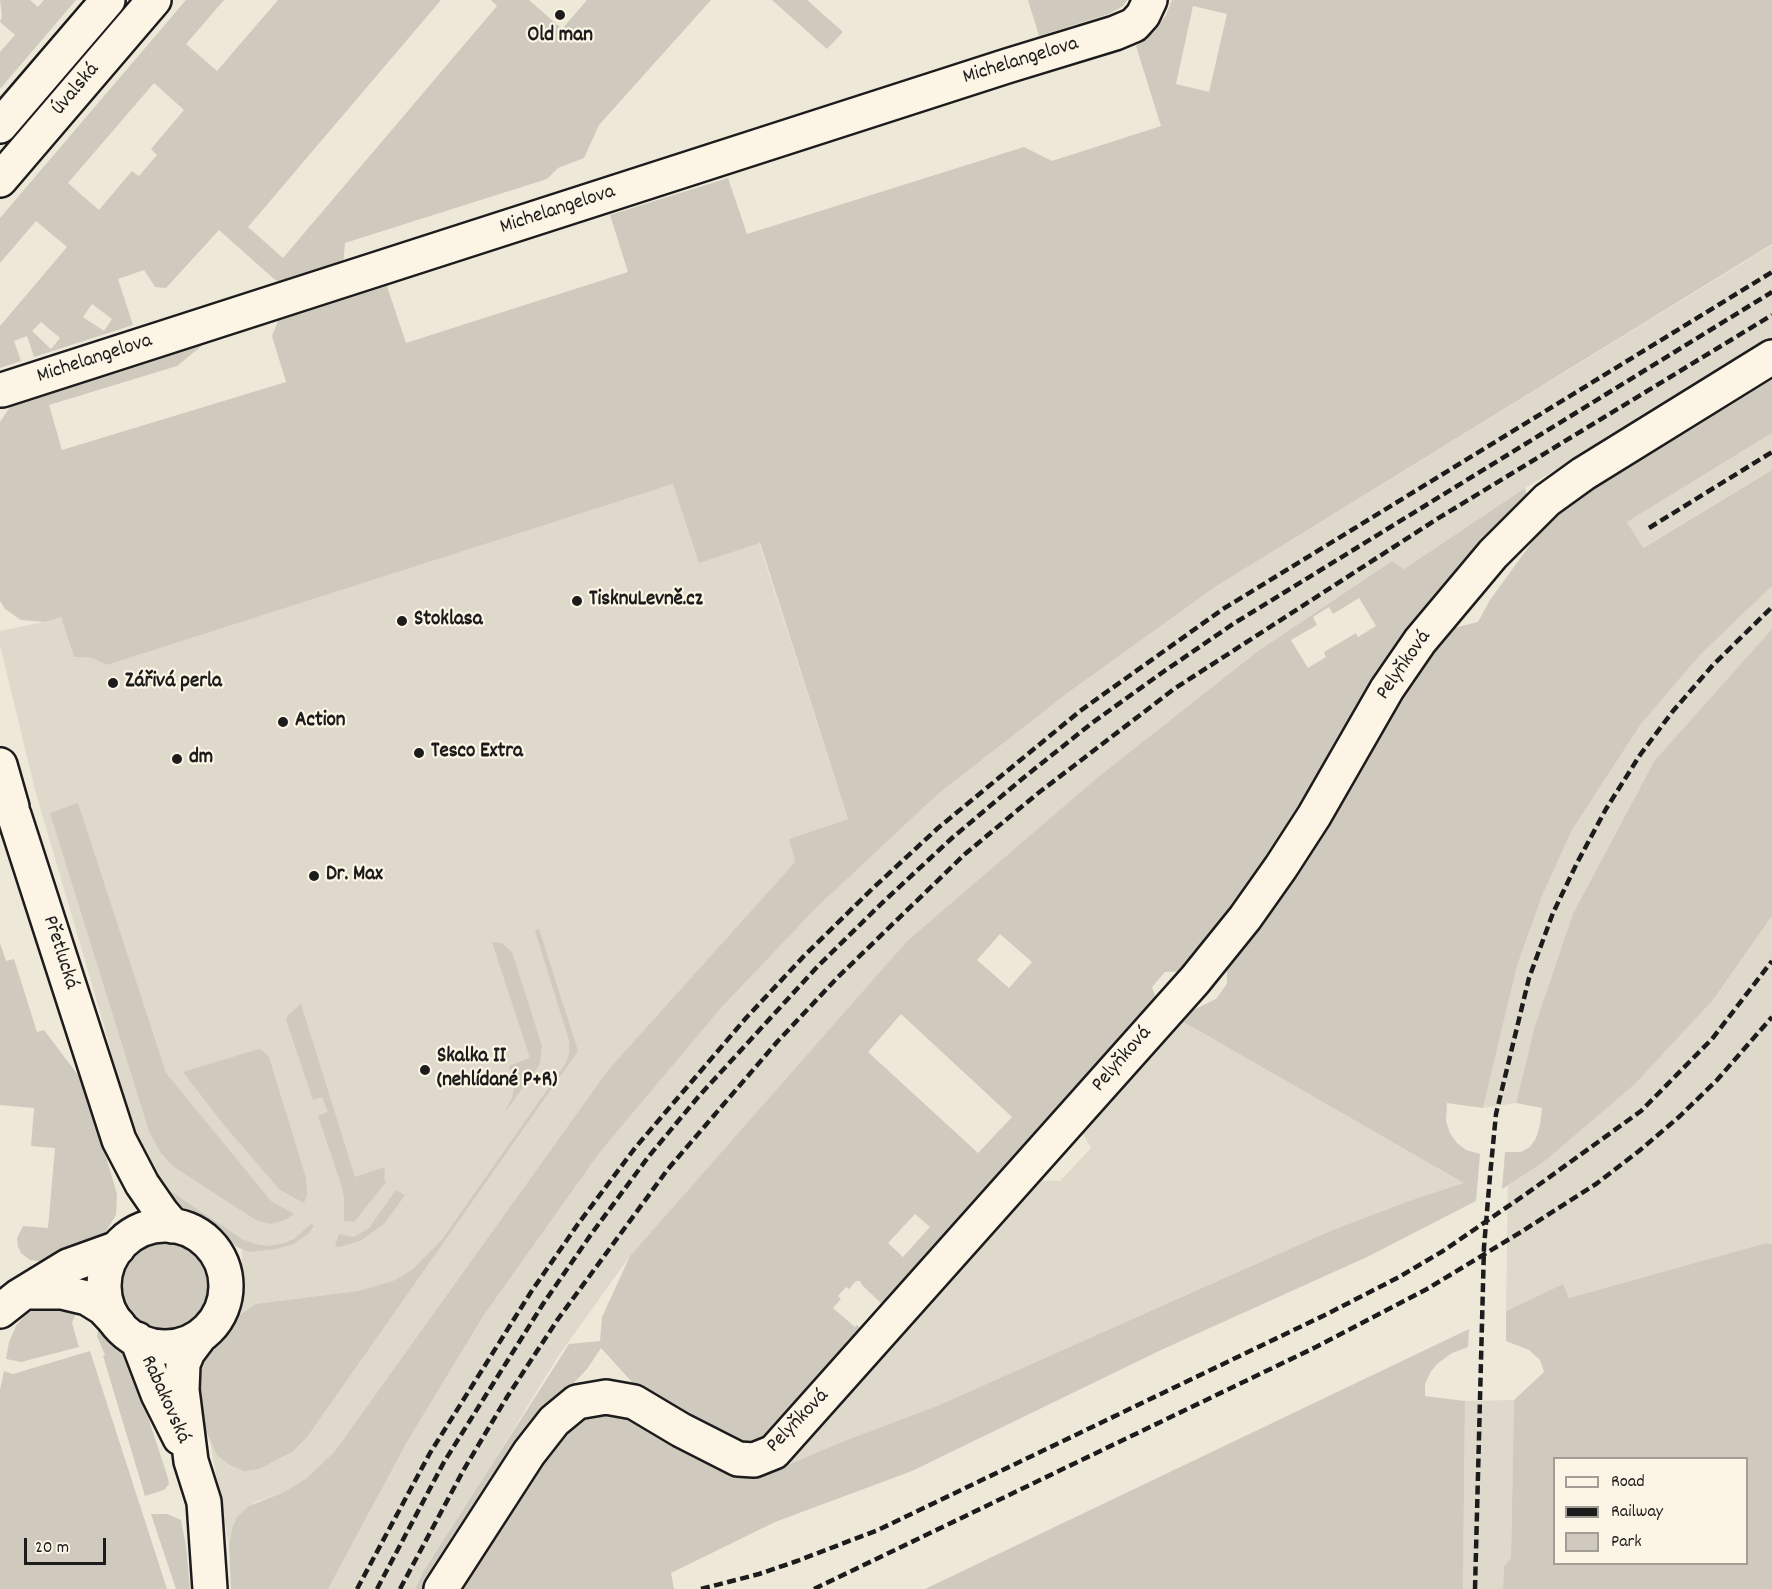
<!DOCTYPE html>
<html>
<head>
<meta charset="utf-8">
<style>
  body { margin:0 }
  #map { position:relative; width:1772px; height:1589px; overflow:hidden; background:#eee8d9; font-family:Dekko,sans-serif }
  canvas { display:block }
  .legend { position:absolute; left:1553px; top:1457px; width:195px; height:108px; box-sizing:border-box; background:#fcf5e5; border:2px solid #a29e95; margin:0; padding:8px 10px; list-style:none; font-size:18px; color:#1c1c1c }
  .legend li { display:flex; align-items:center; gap:12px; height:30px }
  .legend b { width:30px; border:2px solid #a29e95 }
  .scale { position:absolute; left:24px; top:1538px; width:82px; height:27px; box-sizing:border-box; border:3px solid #1c1c1c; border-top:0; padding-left:8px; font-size:18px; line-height:21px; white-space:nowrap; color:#1c1c1c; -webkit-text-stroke:4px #fcf5e5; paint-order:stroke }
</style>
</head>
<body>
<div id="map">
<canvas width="1772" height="1589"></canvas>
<ul class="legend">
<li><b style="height:8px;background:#fcf5e5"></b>Road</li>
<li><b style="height:8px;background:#1c1c1c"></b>Railway</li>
<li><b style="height:16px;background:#cfcabd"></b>Park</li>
</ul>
<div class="scale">20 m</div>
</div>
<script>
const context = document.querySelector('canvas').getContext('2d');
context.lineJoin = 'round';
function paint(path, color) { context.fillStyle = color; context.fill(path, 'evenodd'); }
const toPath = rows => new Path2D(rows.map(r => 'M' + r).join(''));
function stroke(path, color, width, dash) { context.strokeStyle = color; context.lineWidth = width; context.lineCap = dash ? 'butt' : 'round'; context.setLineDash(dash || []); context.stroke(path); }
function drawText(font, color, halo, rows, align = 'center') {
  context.font = font + ' Dekko,sans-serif'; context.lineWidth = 4.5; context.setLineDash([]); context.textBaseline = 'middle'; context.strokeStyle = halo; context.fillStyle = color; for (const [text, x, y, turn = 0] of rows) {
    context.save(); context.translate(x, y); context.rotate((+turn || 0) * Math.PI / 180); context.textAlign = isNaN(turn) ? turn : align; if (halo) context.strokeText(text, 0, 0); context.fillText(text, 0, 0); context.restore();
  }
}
paint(toPath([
  [1772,245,1772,339,1525,488,1404,569,1392,561,1258,651,1098,777,907,941,630,1256,557,1358,477,1489,425,1589,328,1589,407,1442,484,1315,600,1152,721,1008,816,908,938,794,1069,692,1215,587],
  [1772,433,1772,470,1642,548,1627,522],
  [673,484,759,543,848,819,789,839,795,862,608,1070,335,1451,307,1478,284,1492,255,1502,237,1517,232,1528,229,1546,210,1442,202,1421,217,1343,240,1313,242,1250,230,1242,206,1220,183,1208,168,1198,123,1123,108,1039,35,790,0,645,0,631,44,622,61,617,74,657,92,658,107,665],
  [1772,586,1772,629,1655,760,1534,1029,1516,1103,1483,1108,1517,966,1542,896,1572,830,1641,724,1700,655],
  [1490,600,1425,1100,1465,1183,1409,1201,1330,1231,937,1406,839,1443,788,1465,790,1452,1029,1180,1060,1181,1091,1148,1077,1124,1177,1018,1216,999,1227,984,1227,954,1450,629,1478,622],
  [1772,916,1772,1244,1766,1243,1569,1298,1563,1284,1506,1311,1508,1185,1545,1161,1634,1085,1713,1000],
  [1514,1400,1511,1558,1504,1566,1503,1589,1463,1589,1465,1401]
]), '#ded9cb');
paint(toPath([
  [0,0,30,0,38,7,44,0,76,0,0,89,0,52,15,35,0,22,2,16],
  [186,0,224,0,186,44,217,71,278,0,441,0,248,227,283,258,497,6,491,0,529,0,562,29,587,0,711,0,599,125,584,158,558,168,547,179,345,243,343,267,283,284,274,279,219,230,166,288,155,287,144,270,118,279,133,325,34,357,27,336,14,341,21,361,0,368,0,326,67,247,36,221,0,263,0,218],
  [154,83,184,110,151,149,157,155,139,176,132,171,99,210,68,183],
  [92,304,112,319,104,331,83,317],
  [41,322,60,338,51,349,32,331],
  [772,0,807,0,843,32,827,49],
  [1028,0,1127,0,1123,6,1109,14,1039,36],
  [1172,0,1772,0,1772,244,1215,587,1069,692,938,794,816,908,721,1008,600,1152,484,1315,407,1442,328,1589,231,1589,229,1546,232,1528,237,1517,249,1506,284,1492,307,1478,335,1451,608,1070,795,862,789,839,848,819,760,543,699,563,673,484,107,665,92,658,74,657,61,617,45,622,21,620,5,609,0,601,0,422,10,407,204,344,177,366,49,405,62,450,286,382,272,336,278,321,387,286,406,343,628,272,610,215,728,178,747,234,1024,147,1052,161,1161,126,1136,46,1155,31,1166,15],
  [1193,6,1227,14,1209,92,1176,84],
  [1772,377,1772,433,1627,522,1643,548,1772,470,1772,586,1700,655,1641,724,1572,830,1542,896,1517,966,1483,1108,1447,1103,1446,1121,1450,1133,1457,1143,1466,1150,1480,1154,1476,1201,1367,1257,1161,1350,912,1471,775,1522,671,1573,674,1589,448,1589,534,1455,582,1412,612,1406,755,1475,788,1465,839,1443,937,1406,1330,1231,1409,1201,1464,1183,1177,1018,1216,999,1227,984,1227,954,1398,692,1450,629,1478,622,1490,600,1543,527,1612,472],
  [1525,488,1529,506,1355,732,1192,971,1165,972,1152,987,1159,1007,754,1451,673,1413,632,1382,601,1348,587,1369,566,1391,432,1589,415,1589,424,1571,569,1344,600,1341,602,1317,630,1256,907,941,1098,777,1258,651,1392,561,1404,569],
  [1359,598,1376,626,1358,637,1356,633,1324,652,1326,657,1308,668,1291,640,1317,625,1313,617,1329,607,1333,614],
  [1000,934,1032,962,1009,988,977,960],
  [901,1014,1012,1117,978,1153,868,1052],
  [915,1214,930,1227,903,1257,888,1243],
  [856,1281,860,1281,862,1285,885,1307,863,1331,857,1325,855,1327,833,1308,841,1299,838,1296,846,1287,849,1289],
  [1772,629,1772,916,1713,1000,1634,1085,1545,1161,1502,1189,1505,1152,1521,1152,1530,1147,1536,1138,1540,1125,1542,1108,1516,1103,1534,1029,1573,914,1655,760],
  [78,803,166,1073,271,1201,294,1214,285,1220,270,1224,256,1220,174,1167,160,1152,149,1131,50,813],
  [539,929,578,1051,307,1437,292,1452,259,1469,244,1471,230,1465,217,1455,202,1421,195,1372,208,1350,221,1339,237,1317,256,1304,359,1291,393,1281,412,1270,441,1241,566,1063,569,1054,569,1040,535,931],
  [492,942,501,943,512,952,542,1046,540,1064,503,1115,512,1098,514,1089,513,1078,509,1066,530,1058],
  [0,943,6,961,14,959,37,1032,44,1030,84,1083,117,1194,116,1215,103,1236,73,1252,39,1261,30,1260,21,1253,18,1247,17,1238,23,1226,48,1228,55,1148,31,1146,34,1108,0,1105],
  [301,1004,355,1177,385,1167,384,1180,386,1182,354,1222,344,1221,344,1198,341,1184,318,1116,328,1112,322,1097,313,1100,286,1020,288,1015],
  [259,1049,263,1051,269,1057,306,1178,307,1194,304,1203,280,1190,224,1125,183,1072],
  [164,1187,242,1239,255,1244,267,1246,285,1243,294,1239,311,1224,314,1226,309,1233,294,1244,276,1249,250,1252,235,1246,206,1220,183,1208,168,1198],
  [396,1190,405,1195,384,1224,360,1241,340,1247,335,1246,339,1234,354,1237,369,1228],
  '122 1285a43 43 0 1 1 86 0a43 43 0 1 1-86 0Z',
  [1766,1243,1772,1244,1772,1589,1503,1589,1504,1566,1511,1558,1514,1400,1544,1372,1540,1360,1529,1350,1506,1341,1506,1311,1563,1284,1569,1298],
  [1554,1458,1746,1458,1746,1564,1554,1564],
  [39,1307,78,1308,72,1323,79,1347,21,1362,6,1359,9,1342,16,1326,25,1315],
  [99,1326,127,1357,130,1363,168,1478,169,1484,164,1490,145,1496,103,1356,105,1355,97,1336],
  [1469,1329,1468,1347,1452,1353,1437,1364,1430,1373,1425,1384,1425,1396,1465,1401,1463,1589,925,1589],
  [90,1351,167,1589,0,1589,0,1390,4,1371,13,1374],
  [151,1514,167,1514,181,1520,186,1546,190,1589,176,1589]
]), '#cfcabd');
const minor = toPath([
  [2,390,1007,66,1115,33,1134,25,1143,15,1150,0],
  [441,1589,529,1453,554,1421,577,1402,606,1397,634,1402,681,1430,738,1459,754,1460,774,1452,1195,980,1245,918,1281,867,1314,816,1387,689,1420,641,1493,554,1547,500,1583,474,1772,357]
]);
const tertiary = toPath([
  [26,1292,62,1292,87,1298,103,1308,119,1325],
  [0,1311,19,1296,68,1266,118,1248]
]);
const secondary = toPath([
  [0,126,108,0],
  [0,180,154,0],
  [0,765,12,807],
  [14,815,119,1140,142,1184,162,1213,173,1226],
  '104 1286a61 61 0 1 1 122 0a61 61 0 1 1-122 0Z',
  [200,1336,188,1352,183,1364,182,1390,191,1461,204,1502,210,1589],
  [137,1339,158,1394,180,1438]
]);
stroke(minor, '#1c1c1c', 38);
stroke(tertiary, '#1c1c1c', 38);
stroke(secondary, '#1c1c1c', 38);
stroke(minor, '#fcf5e5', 33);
stroke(tertiary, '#fcf5e5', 33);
stroke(secondary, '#fcf5e5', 33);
stroke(toPath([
  [1649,528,1772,452],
  [357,1589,430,1453,531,1292,578,1224,635,1148,746,1018,804,956,872,889,938,828,1080,711,1223,609,1772,272],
  [377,1589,444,1462,543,1304,592,1233,649,1156,699,1096,818,966,882,903,952,838,1022,779,1092,723,1163,672,1233,624,1772,292],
  [400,1589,463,1471,507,1397,558,1319,668,1169,777,1042,837,978,965,854,1037,794,1174,689,1437,519,1772,315],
  [701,1589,759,1574,797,1561,878,1530,1327,1314,1399,1277,1443,1251,1526,1194,1641,1111,1712,1039,1772,961],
  [814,1589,1316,1347,1427,1289,1521,1232,1596,1184,1639,1151,1680,1116,1717,1080,1772,1017],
  [1475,1589,1484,1247,1490,1176,1496,1114,1529,978,1553,913,1577,863,1606,809,1640,755,1673,711,1713,665,1772,607]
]), '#1c1c1c', 4.5, [9, 4.5]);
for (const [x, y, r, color] of [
  [560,15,6,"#1c1c1c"],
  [577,601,6,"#1c1c1c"],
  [402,621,6,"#1c1c1c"],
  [113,683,6,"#1c1c1c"],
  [283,722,6,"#1c1c1c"],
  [419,753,6,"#1c1c1c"],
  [177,759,6,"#1c1c1c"],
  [314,876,6,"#1c1c1c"],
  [425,1070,6,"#1c1c1c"]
]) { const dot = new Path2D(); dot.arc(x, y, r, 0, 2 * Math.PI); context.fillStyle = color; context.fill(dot); stroke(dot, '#fcf5e5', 2); }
drawText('bold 21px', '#1c1c1c', '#fcf5e5', [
  ["Old man",560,37,"center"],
  ["TisknuLevně.cz",589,601],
  ["Stoklasa",414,621],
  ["Zářivá perla",125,683],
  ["Action",295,722],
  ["Tesco Extra",431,753],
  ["dm",189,759],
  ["Dr. Max",326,876],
  ["Skalka II",437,1058],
  ["(nehlídané P+R)",437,1082]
], 'left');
drawText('21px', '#1c1c1c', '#fcf5e5', [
  ["Michelangelova",1021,62,-17],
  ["Úvalská",77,90,-50],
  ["Michelangelova",558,211,-18],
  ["Michelangelova",95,360,-18],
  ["Pelyňková",1405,666,-55],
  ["Přetlucká",59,953,72],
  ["Pelyňková",1123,1060,-49],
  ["Rabakovská",164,1400,66],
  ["Pelyňková",799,1422,-46]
]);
</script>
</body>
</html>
